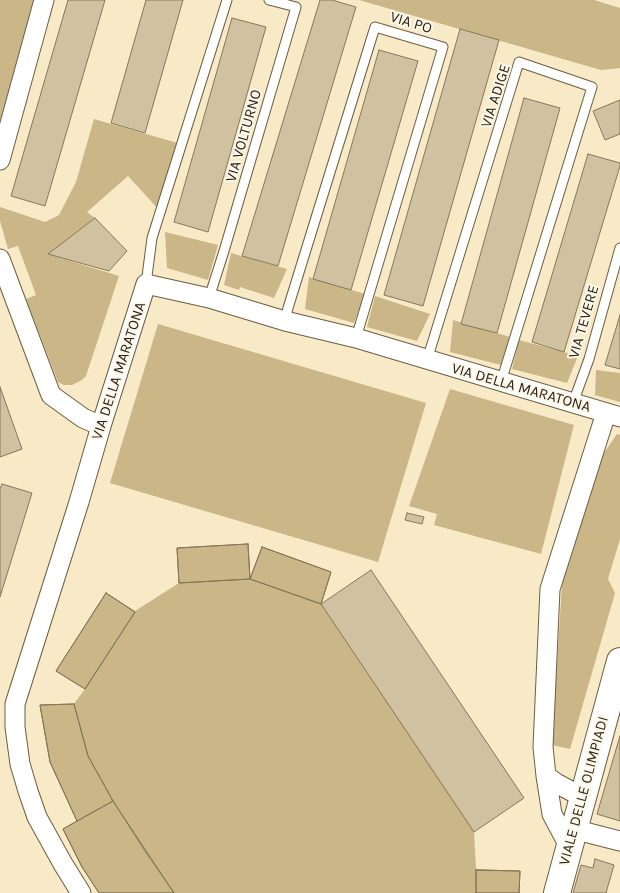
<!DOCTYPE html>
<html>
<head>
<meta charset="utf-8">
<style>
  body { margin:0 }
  canvas { display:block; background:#f8e9c7 }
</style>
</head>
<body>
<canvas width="620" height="893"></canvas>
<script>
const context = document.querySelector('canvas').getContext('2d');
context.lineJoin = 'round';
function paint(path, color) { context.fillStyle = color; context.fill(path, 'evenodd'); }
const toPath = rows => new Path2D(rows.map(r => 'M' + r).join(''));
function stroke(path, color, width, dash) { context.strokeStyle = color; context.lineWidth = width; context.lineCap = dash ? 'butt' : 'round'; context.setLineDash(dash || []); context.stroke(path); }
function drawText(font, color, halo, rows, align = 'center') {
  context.font = font + ' Karla,sans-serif'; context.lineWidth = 4; context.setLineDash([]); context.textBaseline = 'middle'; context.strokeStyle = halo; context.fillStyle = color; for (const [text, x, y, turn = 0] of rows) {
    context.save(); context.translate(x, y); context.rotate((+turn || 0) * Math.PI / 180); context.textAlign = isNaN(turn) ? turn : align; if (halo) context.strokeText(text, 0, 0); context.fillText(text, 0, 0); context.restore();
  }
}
paint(toPath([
  [0,0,44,0,0,160],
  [359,0,594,0,620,8,620,68,601,70],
  [94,119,181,144,160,211,128,176,87,212,95,218,48,254,119,276,86,376,82,380,72,385,64,385,58,382,26,299,36,295,18,246,8,249,0,221,0,207,45,222,59,215,76,182],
  [165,232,218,245,208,280,167,268],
  [231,253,287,269,274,298,240,287,239,290,224,285],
  [309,277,365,294,354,323,305,309],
  [375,296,430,314,417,341,367,327],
  [453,320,510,337,501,365,450,352],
  [158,324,426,403,378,562,110,483],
  [519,340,578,356,567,383,512,369],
  [596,370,620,373,620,402,595,395],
  [450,389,574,425,541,554,434,525,437,514,409,506],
  [617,434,620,435,620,539,608,579,615,593,570,749,552,745,562,584,597,463],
  [248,544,250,578,262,547,331,572,321,604,371,570,524,798,474,832,476,869,520,871,519,893,99,893,82,867,63,829,77,821,50,762,40,705,74,704,85,689,56,671,106,593,135,611,179,583,177,548]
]), '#cab687');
const building = toPath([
  [68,0,105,0,45,206,11,196,68,0],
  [146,0,183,0,145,133,111,123,146,0],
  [320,0,332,0,356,7,278,266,242,256,320,0],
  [232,18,266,27,208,232,174,222,232,18],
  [460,29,499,40,423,306,384,295,460,29],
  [379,50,418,61,351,290,313,279,379,50],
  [524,98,560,108,497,333,461,324,524,98],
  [620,100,620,134,605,140,593,111,620,100],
  [588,154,620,163,620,166,564,352,532,342,588,154],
  [95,218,127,251,109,271,48,254,95,218],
  [620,315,620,369,605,365,620,315],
  [0,387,22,449,0,457,0,387],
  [2,484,32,493,0,597,0,489,2,484],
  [407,513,424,517,422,524,405,520,407,513],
  [248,544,250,579,179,583,177,548,248,544],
  [248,544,250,579,179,583,177,548,248,544],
  [262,547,331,572,321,604,250,579,262,547],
  [262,547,331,572,321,604,250,579,262,547],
  [371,570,524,798,474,832,321,604,371,570],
  [106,593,135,612,85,689,56,671,106,593],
  [106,593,135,612,85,689,56,671,106,593],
  [74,704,88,756,113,801,174,893,99,893,82,867,63,829,77,821,50,762,40,705,74,704],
  [74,704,88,756,113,801,77,821,50,762,40,705,74,704],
  [620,736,620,821,597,814,620,736],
  [113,801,145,851,174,893,99,893,82,867,63,829,113,801],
  [595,859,614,865,606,893,573,893,581,865,593,868,595,859],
  [476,870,520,871,519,893,476,893,476,870],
  [476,870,520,871,519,893,476,893,476,870]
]);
paint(building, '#d0c2a1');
stroke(building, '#857759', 1);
const lane = toPath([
  [146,284,152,238,227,0],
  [209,298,224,251,296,7,269,0],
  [285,321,288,308,375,27,443,47,356,338],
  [427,360,519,62,592,87,501,382],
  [573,403,589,359,620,248]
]);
const street = toPath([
  [0,160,44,0],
  [0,259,51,395,83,418,101,426],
  [546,776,552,814,569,846],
  [582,797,556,783,546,776,543,747,550,589,606,413],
  [573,829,620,841],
  [81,893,63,864,37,817,28,791,20,764,15,727,15,704,79,502,101,426,146,284,209,298,285,321,356,338,620,417]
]);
const secondary = toPath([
  [557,893,620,661]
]);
stroke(lane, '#6b5e41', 11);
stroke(street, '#6b5e41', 21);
stroke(secondary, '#6b5e41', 28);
stroke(lane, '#fff', 9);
stroke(street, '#fff', 19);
stroke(secondary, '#fff', 26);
drawText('15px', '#2a2418', '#fdf7e9', [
  ["VIA PO",411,23,17],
  ["VIA ADIGE",496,96,-72],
  ["VIA VOLTURNO",244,136,-74],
  ["VIA TEVERE",584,322,-74],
  ["VIA DELLA MARATONA",119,371,-72],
  ["VIA DELLA MARATONA",521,388,16],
  ["VIALE DELLE OLIMPIADI",584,791,-75]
]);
</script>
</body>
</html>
